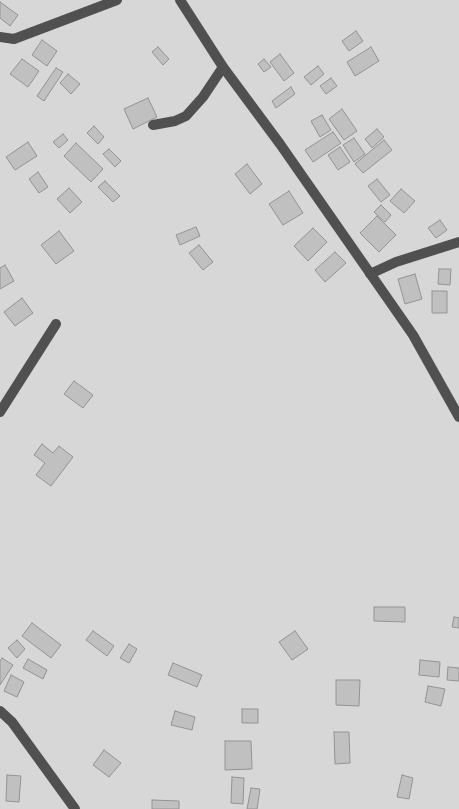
<!DOCTYPE html>
<html>
<head>
<meta charset="utf-8">
<style>
  body { margin:0 }
  canvas { display:block; background:#fff }
</style>
</head>
<body>
<canvas width="459" height="809"></canvas>
<script>
const context = document.querySelector('canvas').getContext('2d');
context.lineJoin = 'round';
function paint(path, color) { context.fillStyle = color; context.fill(path, 'evenodd'); }
const toPath = rows => new Path2D(rows.map(r => 'M' + r).join(''));
function stroke(path, color, width, dash) { context.strokeStyle = color; context.lineWidth = width; context.lineCap = dash ? 'butt' : 'round'; context.setLineDash(dash || []); context.stroke(path); }
paint(toPath([
  [0,0,459,0,459,809,0,809]
]), '#d7d7d7');
const building = toPath([
  [0,2,18,15,10,26,0,18,0,2],
  [356,31,363,41,349,51,342,41,356,31],
  [42,40,57,51,47,66,32,55,42,40],
  [158,47,169,59,163,65,152,52,158,47],
  [371,47,379,61,355,76,347,62,371,47],
  [280,54,294,73,284,81,270,62,280,54],
  [22,59,39,71,28,87,10,74,22,59],
  [264,59,271,67,264,72,258,64,264,59],
  [318,66,324,74,311,85,304,77,318,66],
  [56,68,63,72,44,101,37,96,56,68],
  [68,74,80,84,71,94,60,83,68,74],
  [331,78,337,86,326,94,320,86,331,78],
  [291,87,295,94,276,108,272,101,291,87],
  [148,98,157,117,133,129,124,109,148,98],
  [342,109,357,131,344,140,329,119,342,109],
  [322,115,331,130,320,137,311,121,322,115],
  [94,126,104,137,98,144,87,133,94,126],
  [377,129,384,137,372,148,365,139,377,129],
  [333,132,341,143,313,162,305,150,333,132],
  [63,134,68,140,59,148,53,142,63,134],
  [354,138,365,154,354,162,343,145,354,138],
  [384,140,392,150,363,173,355,164,384,140],
  [28,142,37,156,15,170,6,157,28,142],
  [76,143,103,169,91,182,64,156,76,143],
  [340,147,350,162,338,170,328,155,340,147],
  [109,149,121,161,115,167,103,154,109,149],
  [247,164,262,184,250,194,235,174,247,164],
  [38,172,48,187,39,193,29,179,38,172],
  [377,179,390,195,381,202,368,186,377,179],
  [105,181,120,196,113,202,98,187,105,181],
  [69,188,82,202,70,213,57,199,69,188],
  [401,189,415,201,404,213,390,201,401,189],
  [289,191,303,213,283,225,269,204,289,191],
  [381,205,391,215,385,222,374,212,381,205],
  [377,216,396,235,379,252,360,233,377,216],
  [440,220,447,230,436,238,428,228,440,220],
  [196,227,200,236,180,245,176,235,196,227],
  [313,228,327,242,308,261,294,246,313,228],
  [59,231,74,251,56,264,41,245,59,231],
  [199,245,213,262,203,270,189,253,199,245],
  [335,252,346,263,325,282,315,270,335,252],
  [5,265,14,281,0,289,0,268,5,265],
  [439,269,451,269,450,285,438,284,439,269],
  [415,274,422,299,405,304,398,279,415,274],
  [432,291,447,291,447,313,432,313,432,291],
  [22,298,33,313,15,326,4,312,22,298],
  [74,381,93,395,83,408,64,394,74,381],
  [42,444,53,453,59,446,73,457,51,486,36,475,45,463,34,455,42,444],
  [374,607,405,607,405,622,374,621,374,607],
  [454,617,459,618,459,628,452,627,454,617],
  [32,623,61,645,51,658,22,636,32,623],
  [93,631,114,646,107,656,86,640,93,631],
  [295,631,308,649,292,660,279,642,295,631],
  [17,640,25,649,17,658,8,648,17,640],
  [129,644,137,649,129,663,120,658,129,644],
  [2,658,13,665,0,685,0,661,2,658],
  [28,659,47,670,43,679,23,668,28,659],
  [420,660,440,662,439,677,419,675,420,660],
  [173,663,202,675,197,687,168,675,173,663],
  [448,667,459,668,459,681,447,680,448,667],
  [11,675,24,682,17,697,4,691,11,675],
  [336,680,360,680,359,706,336,705,336,680],
  [428,686,445,689,441,706,425,702,428,686],
  [242,709,258,709,258,723,242,723,242,709],
  [175,711,195,717,192,730,171,725,175,711],
  [334,732,349,732,350,763,335,764,334,732],
  [225,741,251,741,252,769,225,770,225,741],
  [104,750,121,763,109,777,93,765,104,750],
  [7,775,21,776,19,802,6,801,7,775],
  [402,775,413,778,409,799,397,797,402,775],
  [232,777,244,778,243,804,231,803,232,777],
  [251,788,260,789,257,809,247,809,251,788],
  [152,800,179,801,179,809,152,809,152,800]
]);
paint(building, '#c0c0c0');
stroke(building, '#949494', 1);
stroke(toPath([
  [180,0,223,67,280,144,413,335,459,417],
  [0,37,14,39,117,0],
  [153,125,175,121,186,116,203,97,223,67],
  [370,274,396,262,459,242],
  [0,412,56,324],
  [0,711,12,722,75,809]
]), '#505050', 10);
</script>
</body>
</html>
